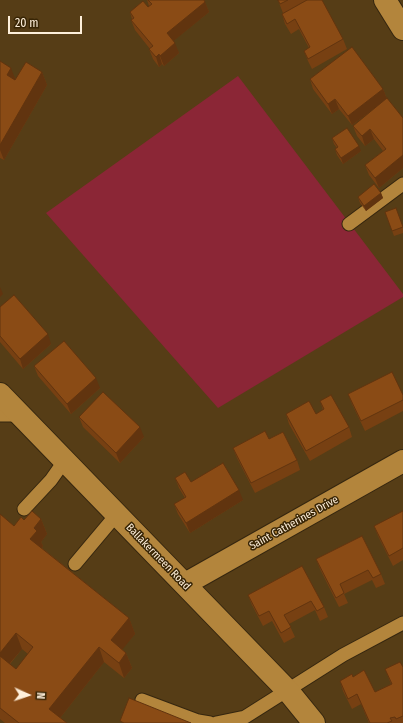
<!DOCTYPE html>
<html>
<head>
<meta charset="utf-8">
<style>
  body { margin:0 }
  #map { position:relative; width:403px; height:723px; overflow:hidden; background:#563d16; font-family:"Fira Sans Condensed",sans-serif }
  canvas { display:block }
  .north { position:absolute; left:8px; top:675px; width:40px; height:40px; -webkit-text-stroke:3px #382505; paint-order:stroke; rotate:93deg; font-size:11px; font-weight:700; line-height:16px; text-align:center; color:#feefda }
  .north::after { content:''; display:block; margin:auto; width:14px; height:18px; background:#feefda; clip-path:polygon(50% 0,100% 100%,50% 72%,0 100%) }
  .scale { position:absolute; left:8px; top:16px; width:74px; height:18px; box-sizing:border-box; border:2px solid #feefda; border-top:0; padding-left:5px; font-size:12px; line-height:14px; white-space:nowrap; color:#feefda; -webkit-text-stroke:3px #382505; paint-order:stroke }
</style>
</head>
<body>
<div id="map">
<canvas width="403" height="723"></canvas>
<div class="north">N</div>
<div class="scale">20 m</div>
</div>
<script>
const context = document.querySelector('canvas').getContext('2d');
context.lineJoin = 'round';
function paint(path, color) { context.fillStyle = color; context.fill(path, 'evenodd'); }
const toPath = rows => new Path2D(rows.map(r => 'M' + r).join(''));
function stroke(path, color, width, dash) { context.strokeStyle = color; context.lineWidth = width; context.lineCap = dash ? 'butt' : 'round'; context.setLineDash(dash || []); context.stroke(path); }
function drawText(font, color, halo, rows, align = 'center') {
  context.font = font + ' "Fira Sans Condensed",sans-serif'; context.lineWidth = 3; context.setLineDash([]); context.textBaseline = 'middle'; context.strokeStyle = halo; context.fillStyle = color; for (const [text, x, y, turn = 0] of rows) {
    context.save(); context.translate(x, y); context.rotate((+turn || 0) * Math.PI / 180); context.textAlign = isNaN(turn) ? turn : align; if (halo) context.strokeText(text, 0, 0); context.fillText(text, 0, 0); context.restore();
  }
}
paint(toPath([
  [238,76,403,294,403,297,218,408,46,213]
]), '#8b2636');
const lane = toPath([
  [349,224,403,184],
  [0,415,21,415],
  [24,509,51,480,65,460],
  [75,564,117,514],
  [142,700,198,721,210,723],
  [216,723,245,717,343,655,403,623]
]);
const street = toPath([
  [385,0,403,29],
  [0,394,288,691,314,723],
  [185,584,403,461]
]);
stroke(lane, '#35260f', 15);
stroke(street, '#35260f', 24);
stroke(lane, '#b3853c', 13);
stroke(street, '#b3853c', 22);
paint(toPath([
  [147,0,204,0,209,12,173,41,179,53,164,66,162,64,159,67,153,59,149,49,150,49,135,30,131,20,132,19,130,12,148,7,149,6],
  [278,0,322,0,343,39,347,49,312,69,308,61,304,51,309,48,299,29,291,34,285,24,282,14,283,13,281,8],
  [0,61,16,79,42,72,47,85,4,160,0,158],
  [310,79,383,89,387,99,352,125,339,109,332,114,313,89],
  [403,118,403,168,379,188,369,175,365,165,383,151,374,139,365,146,357,136,353,126],
  [332,138,361,151,343,164,337,155,335,149,337,148,334,144],
  [381,193,383,198,366,211,360,203,358,197],
  [385,212,403,227,403,233,394,236],
  [0,307,51,344,23,369,0,342],
  [34,366,100,388,71,414,38,376],
  [348,394,403,395,403,411,365,431,352,404],
  [320,401,349,427,352,437,310,461,289,424,286,414,316,414,323,410],
  [79,417,144,437,120,463,83,427],
  [269,439,297,460,300,470,255,493,237,458,233,448],
  [175,478,243,500,190,533,178,514,174,504,185,498,179,488],
  [403,511,403,560,393,566,378,536,374,526],
  [0,514,14,526,24,520,41,519,47,534,41,542,43,546,42,548,129,618,135,634,122,649,126,653,132,668,124,678,104,662,60,718,67,723,5,723,0,719],
  [22,649,28,654,16,669,10,664],
  [362,536,381,574,385,584,376,588,372,580,344,594,348,603,339,607,320,569,316,559],
  [302,566,324,607,328,617,320,621,315,610,289,624,295,637,284,643,272,621,263,626,252,605,248,595],
  [403,667,403,723,369,723,361,704,352,709,343,691,340,681,353,677,375,692,391,684,385,669]
]), '#774012');
paint(toPath([
  [205,2,209,12,171,43,167,33],
  [175,43,179,53,164,66,160,56],
  [159,54,162,64,159,67,156,57],
  [11,68,16,81,7,75],
  [42,72,47,85,4,160,0,150,0,145],
  [383,89,387,99,352,125,348,116],
  [335,99,339,109,332,114,328,104],
  [370,129,374,139,365,146,362,136],
  [359,146,361,151,343,164,341,158],
  [403,155,403,168,379,188,375,178],
  [381,193,383,198,366,211,364,206],
  [0,287,3,294,0,297],
  [48,334,51,344,23,369,20,359],
  [96,378,100,388,71,414,67,404],
  [140,427,144,437,120,463,116,453],
  [239,490,243,500,190,533,186,523],
  [41,519,47,534,41,542,43,546,36,555,30,539,34,528],
  [129,618,135,634,117,656,111,640],
  [16,633,22,649,4,670,0,659,0,653],
  [99,647,104,662,56,723,49,709],
  [126,653,132,668,124,678,119,663]
]), '#61340f');
const building = toPath([
  [148,0,204,0,205,2,167,33,175,43,160,56,159,54,156,57,149,49,153,46,131,20,134,18,130,12,143,1,148,7,152,4,148,0],
  [278,0,288,0,280,4,278,0],
  [307,0,322,0,343,39,308,59,304,51,310,47,295,19,287,24,282,14,307,0],
  [352,47,383,89,348,116,335,99,328,104,310,79,352,47],
  [0,61,11,68,7,75,15,80,26,62,42,72,0,145,0,61],
  [387,98,403,118,403,155,375,178,365,165,386,149,370,129,362,136,353,126,387,98],
  [347,128,359,146,341,158,335,149,338,147,332,138,347,128],
  [374,184,381,193,364,206,358,197,374,184],
  [396,208,403,227,392,231,385,212,396,208],
  [14,295,48,334,20,359,0,336,0,307,14,295],
  [64,341,96,378,67,404,34,366,64,341],
  [392,372,403,395,403,400,361,421,348,394,392,372],
  [103,392,140,427,116,453,79,417,103,392],
  [331,395,349,427,306,451,286,414,309,401,316,414,324,409,320,401,331,395],
  [265,431,269,439,283,432,297,460,251,483,233,448,265,431],
  [223,463,239,490,186,523,174,504,186,497,175,478,185,472,191,482,223,463],
  [32,511,41,519,34,528,37,531,30,539,129,618,111,640,126,653,119,663,99,647,49,709,67,723,19,723,0,708,0,656,16,669,33,647,16,633,0,653,0,514,14,526,21,517,24,520,32,511],
  [403,511,403,548,389,556,374,526,403,511],
  [362,536,381,574,373,578,368,570,340,584,344,593,336,598,316,559,362,536],
  [302,566,324,607,317,611,311,601,284,615,291,627,281,633,269,611,259,616,248,595,302,566],
  [400,662,403,667,403,716,396,719,395,717,390,718,392,721,387,723,370,723,357,694,348,699,340,681,352,674,353,677,364,670,375,692,392,684,385,669,400,662],
  [129,698,191,723,124,723,120,721,129,698]
]);
paint(building, '#8a4b15');
stroke(building, '#61340f', 1);
drawText('11px', '#feefda', '#382505', [
  ["Saint Catherines Drive",294,523,-29],
  ["Ballakermeen Road",158,557,46]
]);
</script>
</body>
</html>
